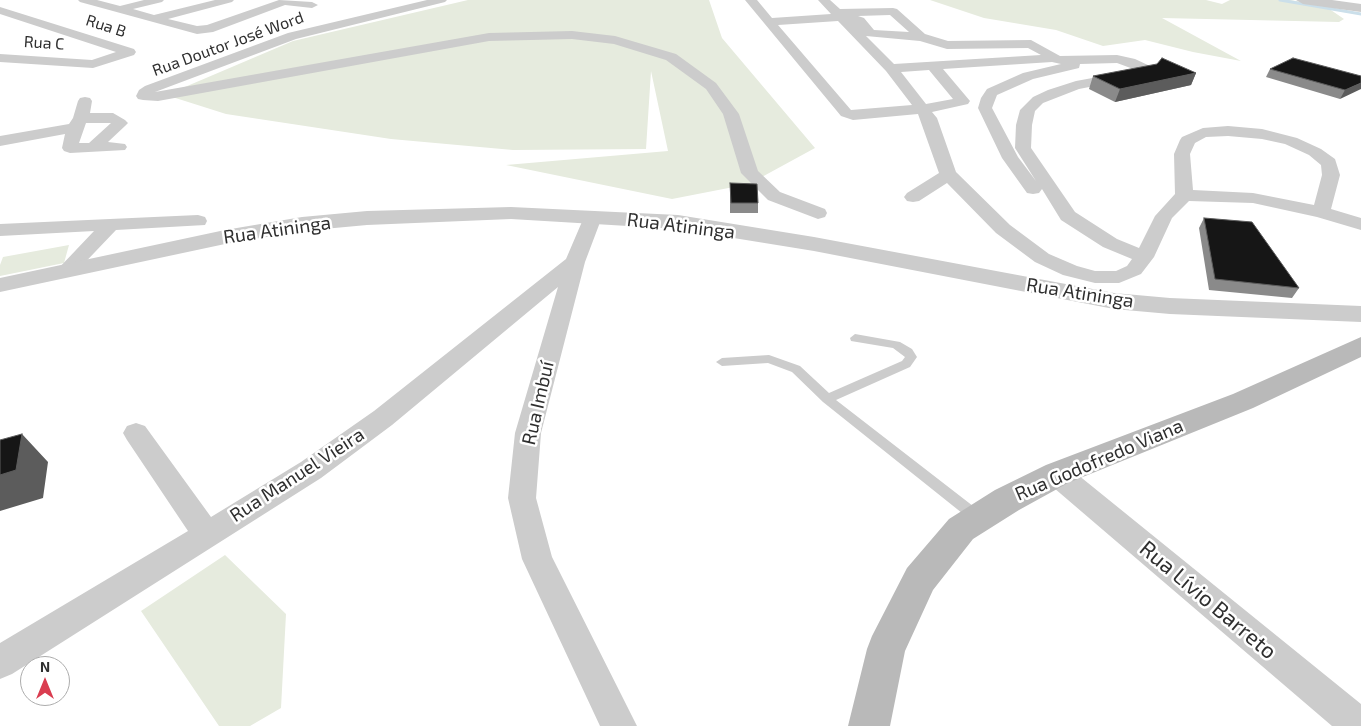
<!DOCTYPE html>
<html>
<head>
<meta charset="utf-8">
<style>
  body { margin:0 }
  #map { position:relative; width:1361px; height:726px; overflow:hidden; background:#fff; font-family:"Exo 2",sans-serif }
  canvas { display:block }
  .north { position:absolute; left:20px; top:656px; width:50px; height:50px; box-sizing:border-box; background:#fff; border:1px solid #acacac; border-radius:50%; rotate:0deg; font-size:14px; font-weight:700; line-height:20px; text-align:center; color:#2f2f2f }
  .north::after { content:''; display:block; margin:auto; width:18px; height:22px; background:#da3d50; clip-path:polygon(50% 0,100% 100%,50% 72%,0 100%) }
</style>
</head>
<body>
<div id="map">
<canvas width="1361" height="726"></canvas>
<div class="north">N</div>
</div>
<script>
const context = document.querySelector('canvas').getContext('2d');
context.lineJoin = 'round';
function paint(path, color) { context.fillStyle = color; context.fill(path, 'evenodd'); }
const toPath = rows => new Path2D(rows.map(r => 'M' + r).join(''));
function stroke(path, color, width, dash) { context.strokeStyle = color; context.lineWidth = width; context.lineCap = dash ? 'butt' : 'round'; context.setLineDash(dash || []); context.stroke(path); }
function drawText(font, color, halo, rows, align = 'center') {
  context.font = font + ' "Exo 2",sans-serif'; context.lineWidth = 5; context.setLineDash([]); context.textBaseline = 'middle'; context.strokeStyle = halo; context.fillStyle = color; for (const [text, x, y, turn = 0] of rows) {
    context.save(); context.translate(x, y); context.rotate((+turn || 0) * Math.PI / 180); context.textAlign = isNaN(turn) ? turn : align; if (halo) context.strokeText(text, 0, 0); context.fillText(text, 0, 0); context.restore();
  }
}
paint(toPath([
  [468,0,709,0,722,38,815,148,749,184,672,199,506,165,668,151,651,71,646,149,513,150,391,139,226,114,166,95,293,41],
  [930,0,1206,0,1222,4,1230,0,1290,0,1325,6,1344,19,1339,22,1162,18,1241,61,1193,52,1145,40,1103,46,1056,30,984,18],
  [69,245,64,263,0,276,0,265,3,257],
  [225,555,286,614,281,708,250,726,219,726,141,611]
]), '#e6ebde');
stroke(toPath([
  [1280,0,1361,14]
]), '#cbdfea', 3);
paint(toPath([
  [855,334,900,342,912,349,917,357,910,367,836,400,982,513,984,517,982,521,977,523,972,521,823,402,792,372,768,363,722,366,716,362,722,358,769,355,800,366,829,393,902,361,905,357,893,348,851,341,850,338,855,334]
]), '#ccc');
paint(toPath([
  [78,0,97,0,120,6,144,0,164,0,162,2,133,9,154,15,215,0,234,0,232,2,168,19,197,26,207,25,279,0,312,2,318,5,312,8,285,5,213,32,197,34,80,2,78,0],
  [427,0,447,0,445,2,296,39,155,92,489,33,572,31,615,36,676,54,716,83,739,114,758,171,780,192,825,209,827,213,825,217,818,219,768,200,741,173,723,114,706,89,666,60,614,44,572,39,489,41,158,101,143,100,138,99,136,96,139,90,145,86,288,33,427,0],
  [745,0,757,0,772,18,831,14,818,0,830,0,840,9,893,8,897,9,925,34,948,41,1031,40,1060,56,1117,55,1135,59,1150,66,1153,72,1151,75,1079,89,1043,103,1035,111,1032,125,1031,148,1075,212,1117,239,1139,248,1155,216,1175,194,1174,154,1180,140,1182,137,1203,128,1228,126,1262,129,1297,138,1321,149,1335,159,1340,175,1331,209,1361,218,1361,230,1317,217,1253,203,1189,201,1172,218,1154,257,1141,274,1119,283,1095,283,1063,275,1035,262,996,233,947,183,919,201,913,202,907,201,904,197,907,193,939,173,918,114,853,120,841,116,745,0],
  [890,15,909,32,874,30,864,18,858,16,890,15],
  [838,21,886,71,912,105,851,110,778,25,838,21],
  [866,36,920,41,947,49,1028,48,1041,55,894,64,866,36],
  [1052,62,1061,64,1023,73,987,89,981,98,978,108,1002,158,1027,193,1033,194,1039,193,1042,189,1061,220,1103,247,1132,259,1127,266,1116,271,1095,271,1077,266,1049,254,1010,225,956,172,937,118,932,112,968,104,970,101,943,69,1052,62],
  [1117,63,1136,70,1076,81,1048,90,1033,97,1020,110,1016,125,1015,148,1036,181,1018,157,992,108,997,95,1033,79,1079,68,1080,64,1117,63],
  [929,70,953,99,926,104,901,72,929,70],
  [1228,136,1262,139,1285,144,1309,155,1321,165,1322,175,1314,205,1253,193,1193,190,1190,154,1195,143,1206,137,1228,136],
  [0,7,134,49,136,52,134,55,93,68,0,62,0,54,92,60,116,52,0,14,0,7],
  [85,97,90,98,92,101,90,113,113,113,125,120,128,123,125,126,108,142,125,144,127,147,125,150,70,153,64,151,62,148,65,134,0,146,0,136,69,124,73,118,78,101,80,98,85,97],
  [86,123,111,123,89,143,79,143,86,123],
  [593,211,600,213,602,217,585,262,541,433,536,498,552,557,637,726,600,726,522,559,508,498,515,433,558,287,392,425,321,478,12,674,0,679,0,643,188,531,127,440,123,433,127,426,136,423,145,426,211,517,301,462,374,411,566,259,584,217,586,213,593,211],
  [198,215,205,217,207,221,205,225,116,230,74,274,67,276,60,274,57,270,94,231,0,236,0,224,198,215],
  [1057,463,1067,466,1361,704,1361,726,1332,726,1047,482,1043,474,1047,466,1057,463]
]), '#ccc');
paint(toPath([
  [1296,0,1332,0,1361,4,1361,12,1303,4,1296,0],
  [511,207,678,215,814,237,1114,293,1170,298,1361,306,1361,322,1170,314,1114,309,814,251,678,229,511,219,367,225,302,231,225,244,0,292,0,278,225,230,302,217,367,211,511,207]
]), '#ccc');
paint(toPath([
  [1361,337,1361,357,1253,408,1068,483,1019,510,973,539,933,590,905,651,890,726,848,726,867,649,872,636,907,568,949,519,995,490,1046,465,1233,394,1361,337]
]), '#b9b9b9');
paint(toPath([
  [1270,69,1361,76,1340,99,1266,77],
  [1196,73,1191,85,1115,102,1089,89,1093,76],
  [730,183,758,203,758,213,730,213],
  [1204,218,1299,288,1292,298,1209,290,1199,228]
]), '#8a8a8a');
paint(toPath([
  [1196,73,1191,85,1115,102,1120,89],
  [1361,83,1361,89,1340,99,1345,90],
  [22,434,48,462,43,498,0,511,0,475]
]), '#5c5c5c');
const building = toPath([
  [1162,58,1196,73,1120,89,1093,76,1157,64,1162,58],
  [1293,58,1361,76,1361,83,1345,90,1270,69,1293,58],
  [730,183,757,184,758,203,731,203,730,183],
  [1204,218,1252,222,1299,288,1215,279,1204,218],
  [22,434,16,470,0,475,0,440,22,434]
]);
paint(building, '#161616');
stroke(building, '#5c5c5c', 1);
drawText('16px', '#2f2f2f', '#fff', [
  ["Rua B",106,26,18],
  ["Rua C",44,43,4],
  ["Rua Doutor José Word",228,44,-20]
]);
drawText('19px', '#2f2f2f', '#fff', [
  ["Rua Atininga",681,226,7],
  ["Rua Atininga",277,230,-8],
  ["Rua Atininga",1080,293,9],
  ["Rua Imbuí",538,403,-77],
  ["Rua Godofredo Viana",1099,460,-23],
  ["Rua Manuel Vieira",297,475,-33]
]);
drawText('22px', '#2f2f2f', '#fff', [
  ["Rua Lívio Barreto",1208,600,40]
]);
</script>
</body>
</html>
